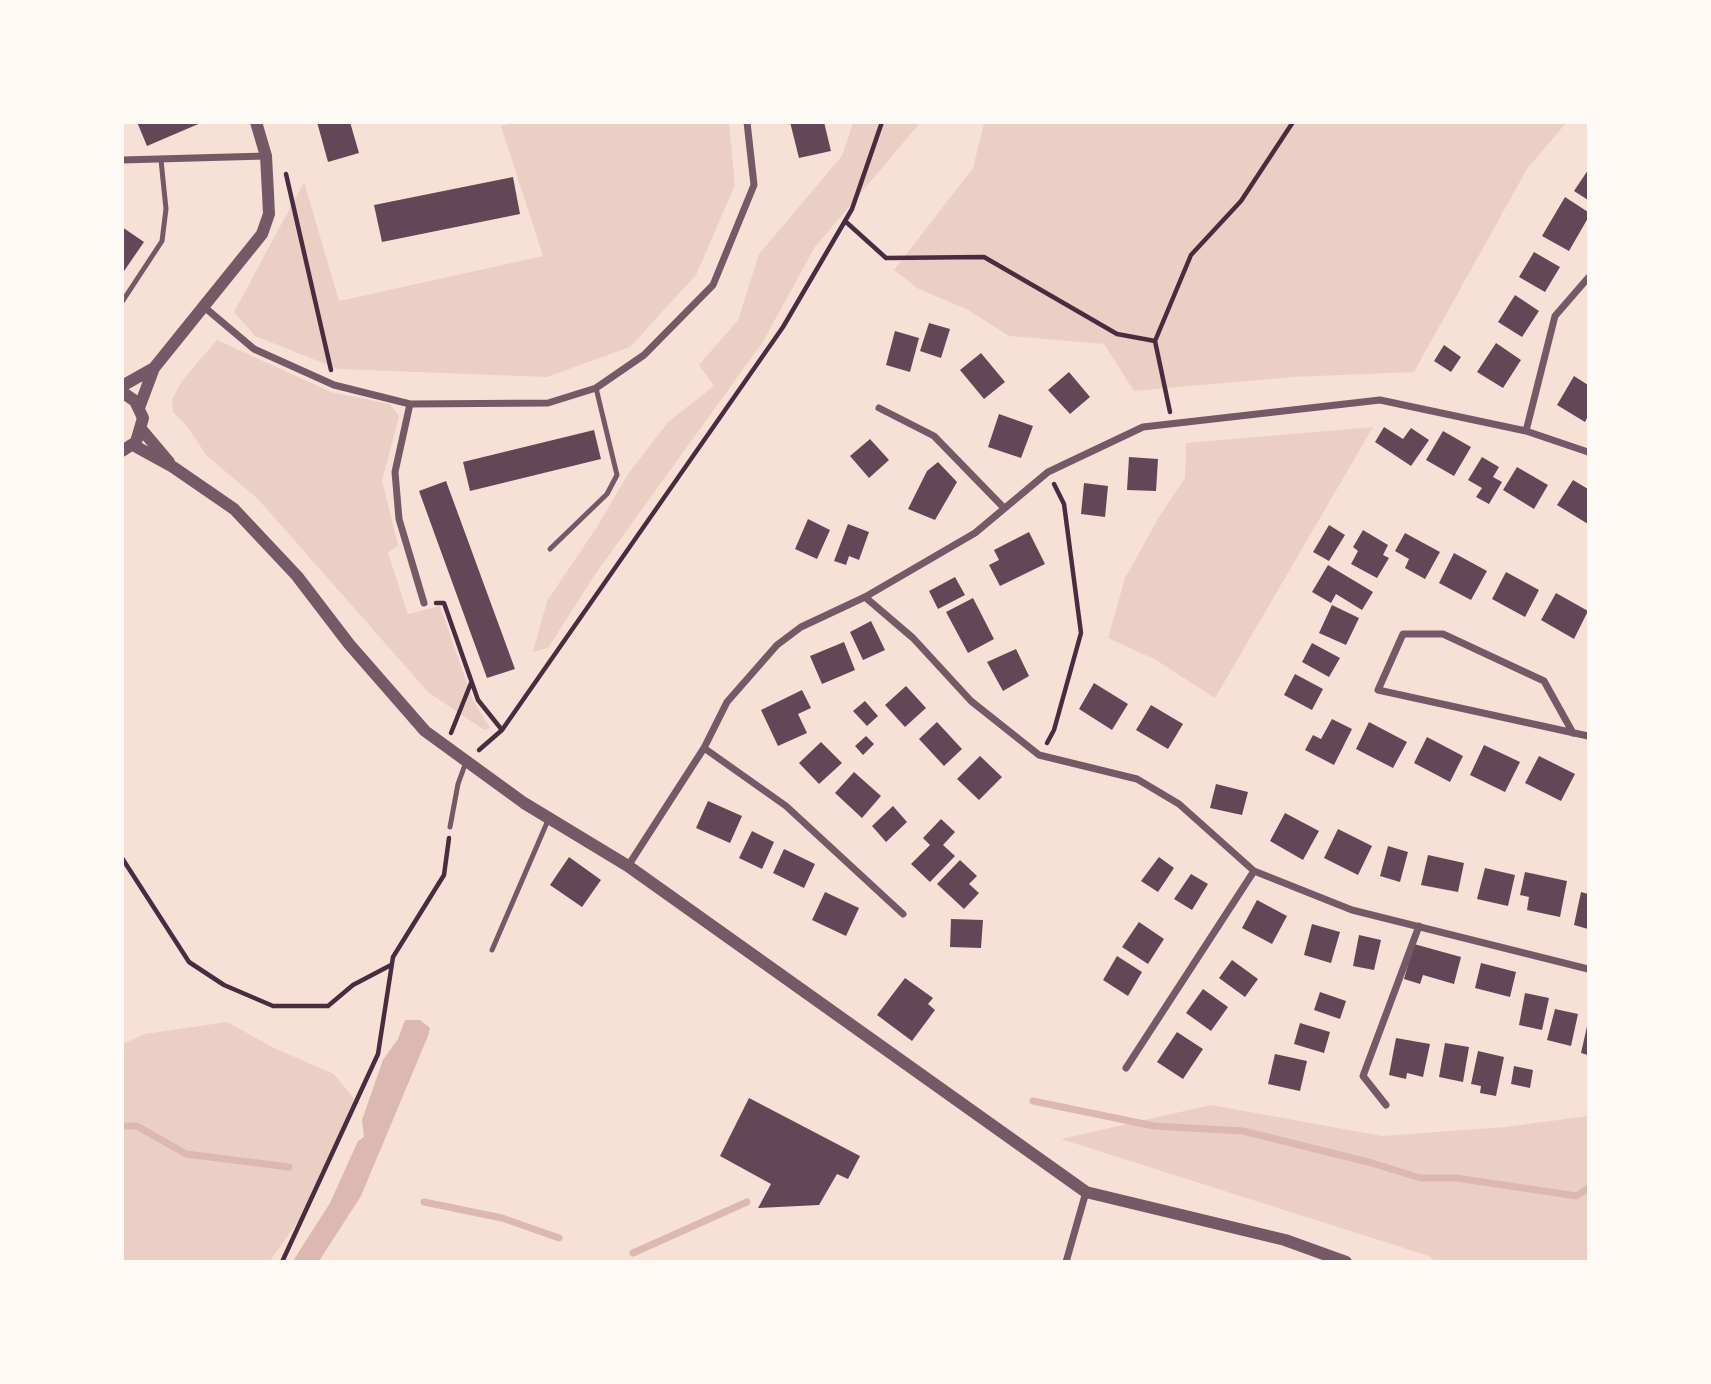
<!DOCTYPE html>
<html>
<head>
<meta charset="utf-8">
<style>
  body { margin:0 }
  #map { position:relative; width:1711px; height:1384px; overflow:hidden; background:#f7e1d7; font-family:"Archivo Narrow",sans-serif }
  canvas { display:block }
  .frame { position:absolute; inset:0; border:124px solid #fffaf5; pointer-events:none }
</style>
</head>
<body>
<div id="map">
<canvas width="1711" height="1384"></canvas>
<div class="frame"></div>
</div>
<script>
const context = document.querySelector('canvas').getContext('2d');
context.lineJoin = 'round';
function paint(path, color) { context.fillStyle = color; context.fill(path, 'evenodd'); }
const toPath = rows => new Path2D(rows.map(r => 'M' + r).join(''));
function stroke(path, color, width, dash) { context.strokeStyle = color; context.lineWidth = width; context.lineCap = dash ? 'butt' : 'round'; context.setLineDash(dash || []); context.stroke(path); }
paint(toPath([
  [514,122,729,123,735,185,696,275,630,347,547,377,338,369,255,336,234,312,304,182,339,301,543,256,501,126],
  [853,123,920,123,815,247,762,343,596,573,548,648,533,652,547,601,597,527,628,474,668,422,714,386,699,365,738,320,759,254,842,156],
  [984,123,1566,123,1527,169,1414,372,1293,377,1134,391,1104,344,1009,336,968,310,917,288,894,270,973,168],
  [217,340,331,392,390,404,399,416,382,481,398,545,388,553,408,614,440,606,473,700,490,728,484,730,428,692,258,499,207,456,186,425,173,412,172,400,181,382],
  [1373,427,1215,698,1156,660,1108,638,1125,578,1159,517,1185,478,1186,443],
  [227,1022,276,1049,334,1074,356,1101,307,1208,270,1261,123,1262,123,1044,144,1034],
  [1211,1105,1382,1136,1505,1127,1588,1116,1588,1261,1435,1261,1429,1256,1061,1139]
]), '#ebcfc5');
paint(toPath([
  [405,1020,420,1020,430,1028,428,1036,361,1196,319,1261,293,1261,330,1203,358,1141,364,1137,362,1120,383,1060,398,1039]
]), '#dcb8b0');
stroke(toPath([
  [1033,1101,1154,1126,1243,1131,1372,1163,1420,1178,1456,1178,1577,1196,1588,1188],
  [122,1126,137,1126,186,1154,289,1167],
  [424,1202,502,1218,559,1238],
  [633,1253,747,1202]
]), '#dcb8b0', 7);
paint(toPath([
  [137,122,203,122,147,146],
  [317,122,350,122,359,153,328,162],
  [790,122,824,122,831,151,799,158],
  [1588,170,1588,200,1574,191],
  [513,177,520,214,382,242,374,205],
  [1565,197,1588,212,1588,218,1569,251,1542,236],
  [122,227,144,242,122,274],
  [1534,252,1560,267,1545,292,1519,277],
  [1515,295,1539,311,1522,337,1498,322],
  [929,323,950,329,941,358,920,351],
  [895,331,919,338,910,372,886,365],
  [1496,343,1521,360,1503,388,1477,372],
  [1444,345,1461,357,1451,372,1434,361],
  [981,353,1005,382,984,399,960,370],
  [1069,372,1090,397,1070,414,1048,390],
  [1574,376,1588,385,1588,416,1585,422,1557,405],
  [999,414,1033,426,1021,458,988,447],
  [1384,427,1403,439,1411,428,1429,440,1411,466,1375,442],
  [594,430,601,459,470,491,463,462],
  [1443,431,1471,447,1454,476,1426,460],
  [870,439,889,460,869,478,850,456],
  [1129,457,1158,459,1156,491,1127,490],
  [1482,457,1499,467,1493,477,1502,482,1489,504,1476,497,1482,488,1468,480],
  [938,462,957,482,935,520,908,509,927,471],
  [1517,467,1548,485,1534,509,1503,490],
  [1573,480,1588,489,1588,524,1557,505],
  [446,481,515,669,487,678,419,491],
  [1084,483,1108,486,1105,517,1081,514],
  [808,519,830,530,817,559,795,549],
  [848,524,869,532,859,560,849,556,846,565,834,561],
  [1329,525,1345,535,1329,561,1313,552],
  [1363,530,1388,545,1383,555,1389,558,1377,578,1351,564,1358,551,1353,547],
  [1029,532,1045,564,1000,586,989,565,999,560,994,550],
  [1405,533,1440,552,1425,579,1405,568,1409,559,1395,551],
  [1454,553,1487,571,1471,600,1439,583],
  [1328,565,1373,592,1362,610,1336,594,1331,603,1312,592],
  [1506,572,1539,590,1525,617,1492,599],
  [955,577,965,595,938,609,929,591],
  [1556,593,1588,611,1574,639,1541,620],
  [973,598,994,639,968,653,946,612],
  [1332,605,1359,618,1346,645,1319,633],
  [871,621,885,650,863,660,850,632],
  [844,642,855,670,822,684,810,656],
  [1312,643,1340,658,1329,677,1302,662],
  [1016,649,1029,676,1003,691,987,662],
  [1295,674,1323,689,1312,710,1284,695],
  [1094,683,1128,704,1112,730,1079,709],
  [906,686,926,708,905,727,885,705],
  [802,690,811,708,798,714,807,733,778,746,761,710],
  [865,701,878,716,867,726,853,711],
  [1151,705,1183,724,1168,749,1136,730],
  [1332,719,1352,729,1334,765,1305,750,1313,735,1321,739],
  [937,722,962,749,944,766,919,739],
  [1369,722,1407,742,1393,768,1356,749],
  [866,736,874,744,863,755,855,746],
  [1427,737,1463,756,1450,782,1414,763],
  [821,742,842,763,819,784,799,763],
  [1484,745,1520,762,1505,792,1470,775],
  [980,756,1002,777,979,800,957,779],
  [1539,756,1575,774,1561,801,1525,783],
  [854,772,881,796,862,818,835,793],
  [1216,784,1248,792,1242,815,1210,808],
  [708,801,742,816,730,843,696,828],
  [893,806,907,822,886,842,872,826],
  [1285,813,1319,831,1303,860,1270,841],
  [941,819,955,832,943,845,955,856,930,882,911,864,930,845,923,838],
  [1338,829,1372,846,1358,875,1324,858],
  [752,831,774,842,762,869,739,858],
  [1388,846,1408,852,1400,882,1380,876],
  [784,849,815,864,804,888,773,873],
  [1428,855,1464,863,1458,892,1421,885],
  [569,857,601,880,582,907,550,885],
  [1159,857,1174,868,1158,892,1141,881],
  [960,860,977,876,969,884,979,893,964,909,937,884],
  [1485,868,1515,875,1508,906,1477,899],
  [1525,872,1567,881,1560,917,1527,910,1529,897,1520,895],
  [1191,874,1208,884,1192,910,1174,899],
  [825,892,859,908,846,936,812,920],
  [1581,892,1588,894,1588,929,1574,925],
  [1257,900,1287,916,1272,944,1242,928],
  [951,919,983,920,981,948,950,947],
  [1139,922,1164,939,1148,964,1122,947],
  [1312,924,1340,932,1331,963,1304,955],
  [1359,935,1381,940,1374,970,1353,966],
  [1414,944,1461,957,1454,984,1423,975,1420,984,1404,979],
  [1117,956,1142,972,1128,996,1103,980],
  [1232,960,1258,979,1245,997,1219,978],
  [1481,963,1516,972,1510,997,1475,988],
  [905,978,933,998,928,1004,935,1010,912,1041,877,1015],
  [1203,989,1228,1007,1211,1031,1186,1013],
  [1320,992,1346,1001,1340,1019,1314,1010],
  [1525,993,1549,998,1542,1030,1519,1025],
  [1555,1009,1578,1014,1571,1046,1547,1040],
  [1588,1022,1588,1055,1581,1053],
  [1300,1023,1330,1032,1324,1053,1294,1044],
  [1177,1032,1203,1049,1183,1079,1157,1062],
  [1396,1038,1430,1044,1423,1077,1407,1073,1406,1079,1389,1075],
  [1445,1043,1469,1047,1463,1082,1439,1077],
  [1478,1051,1504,1057,1496,1096,1480,1093,1481,1086,1471,1084],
  [1275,1054,1307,1061,1300,1091,1268,1084],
  [1514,1066,1533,1070,1530,1088,1511,1084],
  [749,1098,860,1156,848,1179,837,1174,819,1205,758,1208,771,1184,720,1156]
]), '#644757');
stroke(toPath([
  [286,174,331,370],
  [845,221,886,258,984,257,1117,334,1155,341,1170,412],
  [1155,341,1191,255,1241,201,1293,122],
  [436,603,444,603,478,700,502,730],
  [451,733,471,683],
  [1047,743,1054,730,1081,633,1064,504,1054,484],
  [479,750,502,730,783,327,852,209,882,122],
  [122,858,189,962,224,985,273,1006,328,1006,353,985,391,965],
  [282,1262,378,1054,393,957,444,875,449,838]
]), '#4a2c40', 4.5);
stroke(toPath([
  [122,302,162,241,166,209,161,160],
  [550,549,607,494,617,475,596,388],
  [450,827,458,784,466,762],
  [492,950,549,818]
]), '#755966', 5);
stroke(toPath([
  [122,160,266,156],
  [203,306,254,349,334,385,410,404,548,403,596,388,644,355,713,285,754,185,747,122],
  [410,404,395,472,399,519,424,603],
  [879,408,934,436,1004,508],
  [1526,431,1555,316,1588,278],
  [865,597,913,638,971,701,1039,755,1137,779,1179,804,1254,871,1352,910,1588,969],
  [1573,733,1544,681,1443,634,1403,634,1378,690,1588,736],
  [704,748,786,806,903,914],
  [628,866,704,748,727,702,777,645,801,627,865,597,975,533,1048,472,1143,427,1380,400,1526,431,1588,452],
  [1126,1068,1254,871],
  [1386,1105,1363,1076,1419,926],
  [1066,1262,1086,1192]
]), '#755966', 7);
stroke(toPath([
  [122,386,154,368],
  [122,392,135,401,143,418,136,442,122,451],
  [139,408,154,368,262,234,269,214,268,193,266,156,256,122],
  [142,430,169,462],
  [133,445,173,467,234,509,297,576,349,644,425,731,524,803,628,866,1086,1192,1285,1240,1346,1262]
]), '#755966', 12);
</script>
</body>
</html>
